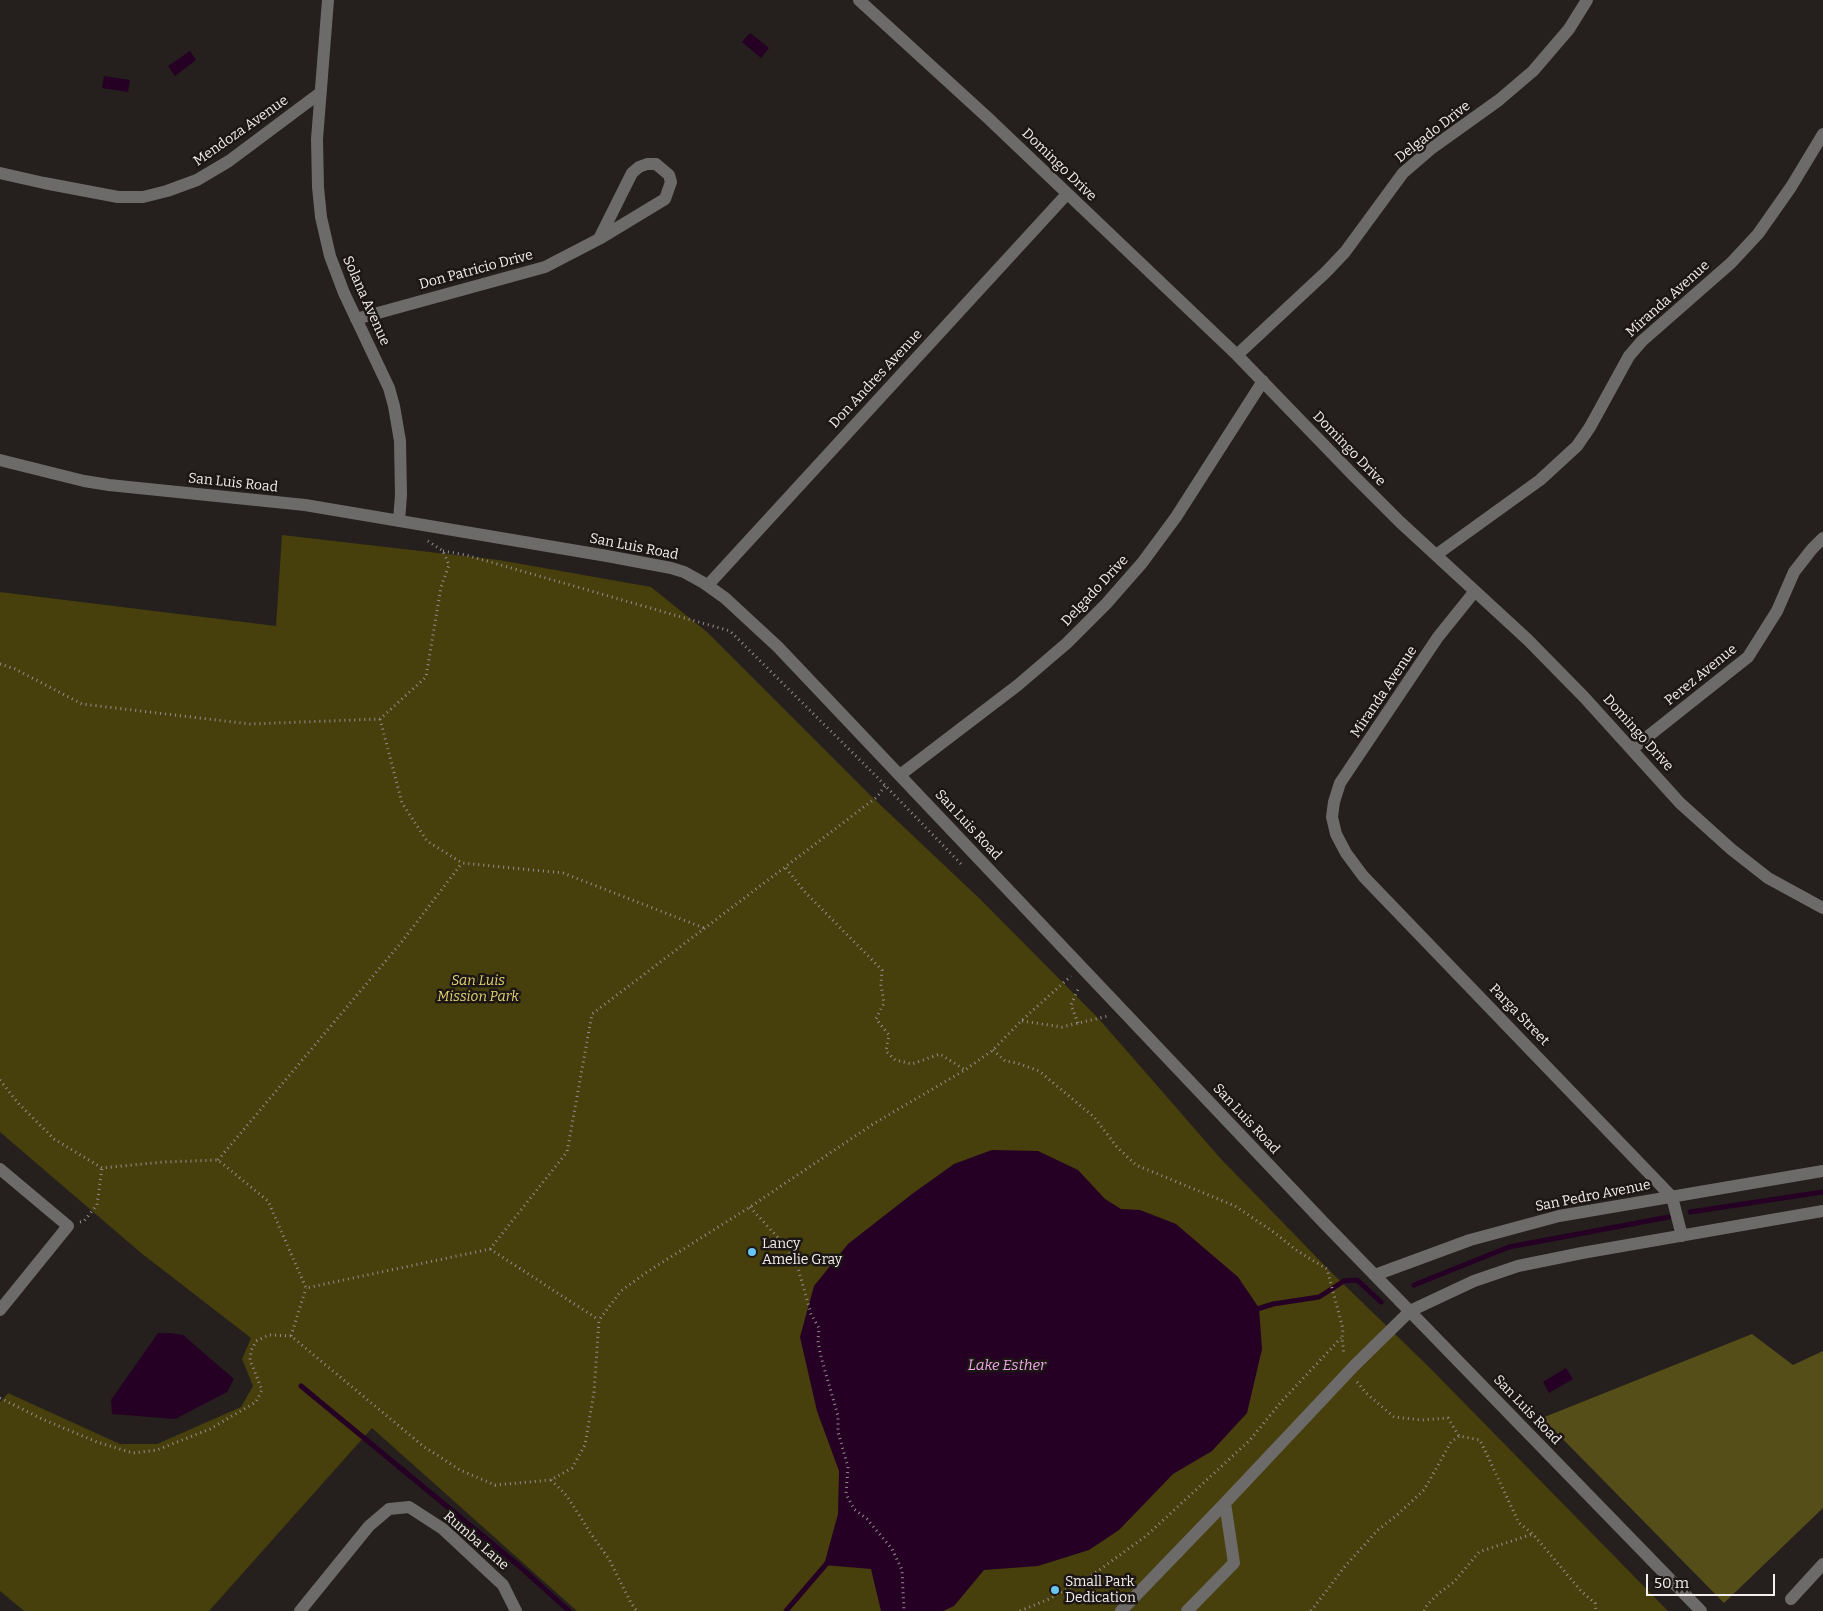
<!DOCTYPE html>
<html>
<head>
<meta charset="utf-8">
<style>
  body { margin:0 }
  #map { position:relative; width:1823px; height:1611px; overflow:hidden; background:#251f1e; font-family:Bitter,serif }
  canvas { display:block }
  .scale { position:absolute; left:1646px; top:1574px; width:129px; height:22px; box-sizing:border-box; border:2px solid #f3efee; border-top:0; padding-left:6px; font-size:15px; line-height:18px; white-space:nowrap; color:#f3efee; -webkit-text-stroke:4px #1c1615; paint-order:stroke }
</style>
</head>
<body>
<div id="map">
<canvas width="1823" height="1611"></canvas>
<div class="scale">50 m</div>
</div>
<script>
const context = document.querySelector('canvas').getContext('2d');
context.lineJoin = 'round';
function paint(path, color) { context.fillStyle = color; context.fill(path, 'evenodd'); }
const toPath = rows => new Path2D(rows.map(r => 'M' + r).join(''));
function stroke(path, color, width, dash) { context.strokeStyle = color; context.lineWidth = width; context.lineCap = dash ? 'butt' : 'round'; context.setLineDash(dash || []); context.stroke(path); }
function drawText(font, color, halo, rows, align = 'center') {
  context.font = font + ' Bitter,serif'; context.lineWidth = 5; context.setLineDash([]); context.textBaseline = 'middle'; context.strokeStyle = halo; context.fillStyle = color; for (const [text, x, y, turn = 0] of rows) {
    context.save(); context.translate(x, y); context.rotate((+turn || 0) * Math.PI / 180); context.textAlign = isNaN(turn) ? turn : align; if (halo) context.strokeText(text, 0, 0); context.fillText(text, 0, 0); context.restore();
  }
}
paint(toPath([
  [282,535,499,560,651,587,707,632,871,796,980,899,1099,1019,1221,1159,1331,1272,1430,1368,1668,1611,577,1611,372,1428,209,1611,24,1611,0,1591,0,1402,8,1393,120,1444,157,1444,241,1407,253,1386,242,1359,251,1338,141,1253,0,1132,0,592,276,626]
]), '#473f0c');
paint(toPath([
  [1752,1334,1793,1365,1823,1351,1823,1508,1724,1603,1542,1418]
]), '#564e19');
paint(toPath([
  [750,33,769,48,761,58,742,42],
  [190,51,196,60,175,76,168,66],
  [104,76,130,80,128,92,102,88],
  [992,1150,1038,1151,1078,1170,1105,1199,1121,1209,1140,1210,1176,1224,1238,1277,1259,1308,1262,1349,1247,1413,1212,1451,1173,1474,1119,1530,1089,1550,1038,1566,984,1570,954,1606,943,1611,881,1611,871,1569,824,1565,838,1514,839,1471,817,1411,800,1337,814,1286,848,1244,912,1194,954,1164],
  [158,1333,170,1333,183,1335,234,1379,227,1392,175,1419,112,1414,111,1400],
  [1566,1368,1573,1379,1549,1393,1543,1382]
]), '#250024');
stroke(toPath([
  [1690,1212,1823,1192],
  [1414,1285,1509,1247,1669,1217],
  [1254,1310,1273,1304,1319,1297,1344,1281,1357,1280,1381,1302],
  [301,1386,518,1565,569,1611],
  [786,1611,828,1562]
]), '#250024', 5);
stroke(toPath([
  [443,551,466,555,730,631,875,775,962,865],
  [0,664,15,669,82,704,250,724,380,719,426,677,441,587,449,565,443,551,428,541],
  [380,719,402,803,427,841,462,863,563,873,704,928],
  [786,868,804,891,882,970,881,985,884,1003,876,1019,889,1035,886,1051,895,1060,912,1064,940,1054,965,1070],
  [1022,1021,1062,1027,1108,1016],
  [1078,1023,1071,1005,1079,987],
  [993,1050,1005,1061,1017,1063,1039,1071,1094,1117,1117,1147,1136,1165,1235,1206,1275,1233,1296,1250,1327,1269,1343,1329,1342,1338,1344,1355],
  [0,1080,17,1102,54,1139,102,1168,163,1162,218,1160,268,1201,306,1288,490,1249,567,1152,592,1014,877,797,885,786],
  [218,1160,400,944,462,863],
  [750,1207,781,1241,798,1268,811,1314,819,1328,818,1341,821,1357,838,1416,838,1432,848,1467,846,1494,854,1509,867,1519,892,1549,902,1570,904,1611],
  [80,1222,84,1221,97,1205,102,1168],
  [490,1249,599,1320],
  [291,1336,306,1288],
  [1357,1382,1366,1393,1394,1417,1422,1420,1448,1418,1459,1436],
  [0,1398,42,1419,97,1442,133,1453,157,1450,210,1429,256,1402,262,1390,250,1360,251,1351,256,1341,269,1335,291,1336,423,1446,460,1470,495,1485,551,1480,572,1468,585,1445,594,1392,599,1320,621,1291,647,1272,750,1207,873,1124,965,1070,993,1050,1021,1021,1071,976],
  [551,1480,567,1496,591,1534,609,1559,631,1603,637,1611],
  [1020,1611,1049,1599,1091,1576,1146,1536,1250,1440,1281,1402,1341,1338],
  [1311,1611,1346,1565,1378,1530,1397,1515,1424,1490,1451,1442,1459,1436,1480,1440,1519,1523,1533,1534,1581,1591,1595,1603,1596,1611],
  [1424,1611,1427,1605,1439,1593,1454,1582,1479,1552,1533,1534]
]), '#948f8e', 3, [1, 4]);
stroke(toPath([
  [328,0,317,139,318,187,321,217,330,256,344,293,389,388,394,406,400,441,401,495,399,521],
  [859,0,988,118,1237,355,1352,474,1400,522,1528,640,1584,697,1680,803,1731,849,1768,878,1823,908],
  [0,173,44,183,118,197,143,197,167,191,197,180,229,161,320,93],
  [356,319,545,267,599,239,665,199,671,182,669,175,656,164,647,164,639,167,632,173,599,239],
  [1237,355,1326,272,1345,252,1403,173,1432,148,1499,100,1533,71,1569,29,1587,0],
  [0,460,84,481,109,485,305,505,607,556,671,568,684,572,704,583,725,598,778,647,1325,1224,1701,1611],
  [1436,555,1540,480,1577,446,1590,427,1629,356,1642,341,1731,263,1758,234,1791,187,1823,134],
  [708,585,1067,194],
  [1475,591,1438,637,1340,783,1334,802,1332,817,1336,834,1346,853,1363,876,1672,1197,1682,1236],
  [1632,749,1748,657,1777,611,1794,572,1812,549,1823,538],
  [900,775,1018,685,1067,643,1106,604,1142,563,1176,517,1263,381],
  [0,1169,68,1226,0,1310],
  [1375,1275,1470,1240,1559,1216,1823,1171],
  [1791,1599,1823,1564],
  [300,1611,369,1526,389,1509,409,1507,443,1529,503,1585,516,1611],
  [1121,1611,1225,1503,1354,1366,1410,1311,1474,1281,1518,1266,1582,1253,1823,1211],
  [1187,1611,1234,1563,1225,1503]
]), '#6d6b69', 12);
for (const [x, y, r, color] of [
  [752,1252,5,"#68c4f0"],
  [1055,1590,5,"#68c4f0"]
]) { const dot = new Path2D(); dot.arc(x, y, r, 0, 2 * Math.PI); context.fillStyle = color; context.fill(dot); stroke(dot, '#1c1615', 2); }
drawText('14px', '#f3efee', '#1c1615', [
  ["Mendoza Avenue",241,131,-35],
  ["Delgado Drive",1433,132,-38],
  ["Domingo Drive",1059,165,44],
  ["Don Patricio Drive",476,270,-15],
  ["Miranda Avenue",1668,299,-42],
  ["Solana Avenue",366,301,66],
  ["Don Andres Avenue",876,379,-47],
  ["Domingo Drive",1349,449,46],
  ["San Luis Road",233,483,6],
  ["San Luis Road",634,547,11],
  ["Delgado Drive",1095,591,-47],
  ["Perez Avenue",1701,675,-39],
  ["Miranda Avenue",1384,692,-56],
  ["Domingo Drive",1638,733,48],
  ["San Luis Road",968,825,47],
  ["Parga Street",1519,1015,46],
  ["San Luis Road",1246,1119,47],
  ["San Pedro Avenue",1593,1196,-11],
  ["San Luis Road",1527,1410,46],
  ["Rumba Lane",476,1541,41]
]);
drawText('italic 14px', '#e1d271', '#1c1615', [
  ["San Luis",478,981],
  ["Mission Park",478,997]
]);
drawText('14px', '#f3efee', '#1c1615', [
  ["Lancy",762,1244],
  ["Amelie Gray",762,1260],
  ["Small Park",1065,1582],
  ["Dedication",1065,1598]
], 'left');
drawText('italic 15px', '#efa6e8', '#1c1615', [
  ["Lake Esther",1007,1366]
]);
</script>
</body>
</html>
